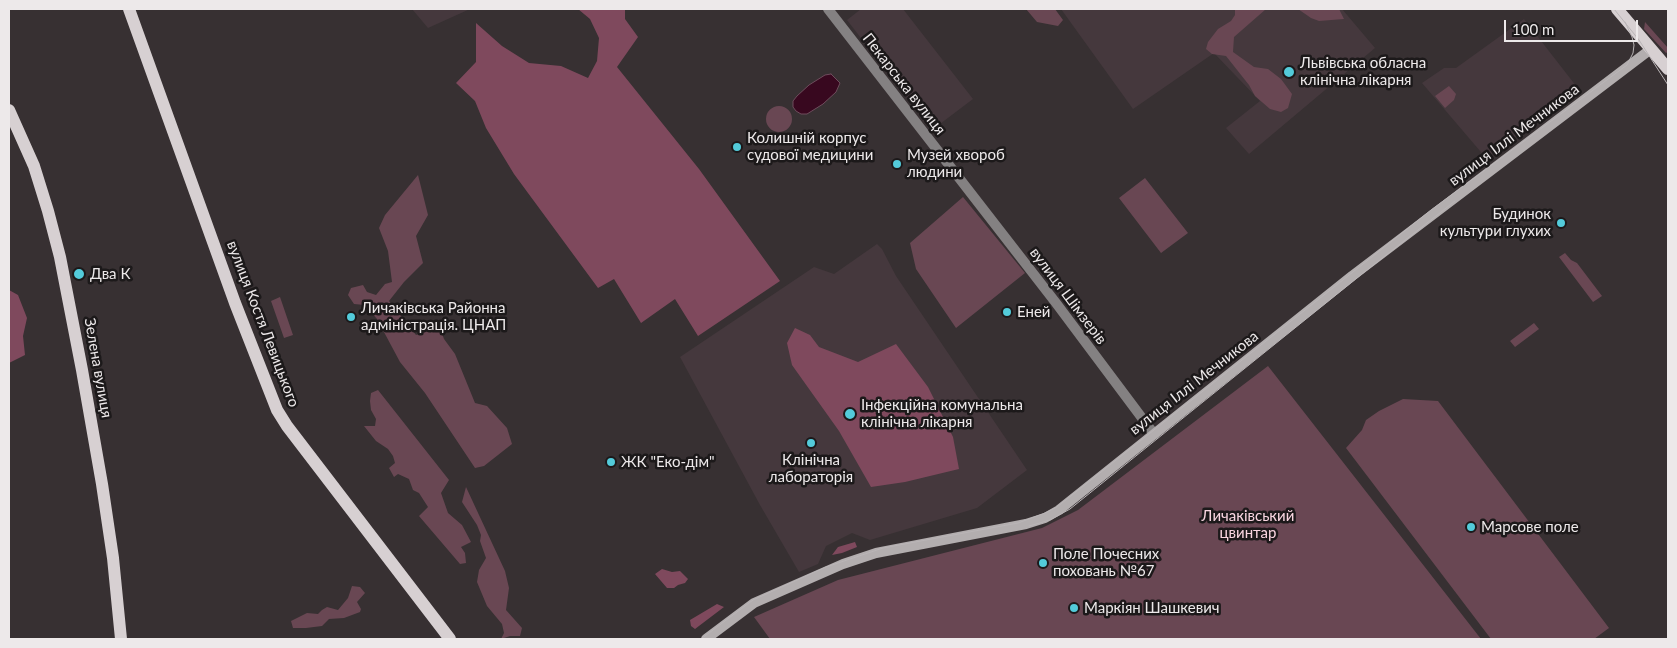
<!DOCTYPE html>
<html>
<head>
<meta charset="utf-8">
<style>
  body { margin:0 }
  #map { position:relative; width:1677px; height:648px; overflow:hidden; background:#373032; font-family:Lato,sans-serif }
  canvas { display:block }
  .frame { position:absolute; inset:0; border:10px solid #ede9ea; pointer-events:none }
  .scale { position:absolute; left:1504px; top:20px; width:134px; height:22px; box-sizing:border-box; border:2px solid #ede9ea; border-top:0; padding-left:6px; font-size:15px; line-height:18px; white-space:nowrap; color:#ede9ea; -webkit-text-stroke:4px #1c191a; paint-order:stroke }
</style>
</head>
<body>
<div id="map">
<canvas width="1677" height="648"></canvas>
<div class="frame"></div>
<div class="scale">100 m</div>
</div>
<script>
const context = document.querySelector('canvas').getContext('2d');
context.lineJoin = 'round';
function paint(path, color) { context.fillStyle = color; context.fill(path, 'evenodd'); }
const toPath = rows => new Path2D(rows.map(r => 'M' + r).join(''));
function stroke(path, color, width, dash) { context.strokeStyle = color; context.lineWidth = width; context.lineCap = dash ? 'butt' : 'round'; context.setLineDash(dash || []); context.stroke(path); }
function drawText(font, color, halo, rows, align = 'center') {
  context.font = font + ' Lato,sans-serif'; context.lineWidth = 5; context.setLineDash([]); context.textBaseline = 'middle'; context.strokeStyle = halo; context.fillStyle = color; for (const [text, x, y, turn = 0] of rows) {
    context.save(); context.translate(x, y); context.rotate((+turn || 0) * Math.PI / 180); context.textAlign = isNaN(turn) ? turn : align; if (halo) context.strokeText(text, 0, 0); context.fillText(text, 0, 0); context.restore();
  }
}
paint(toPath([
  [412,9,470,9,428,28],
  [861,9,903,9,973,99,932,130,847,20],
  [1061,9,1342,9,1375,48,1249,154,1226,128,1260,101,1214,53,1133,109],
  [1524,19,1580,91,1486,158,1422,83,1444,68,1456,68],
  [877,244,882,249,896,276,1027,470,977,508,870,540,852,533,826,546,818,564,799,572,760,505,680,357,814,267,834,274]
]), '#45383d');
paint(toPath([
  [1026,9,1055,9,1063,20,1058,26,1037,22],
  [1235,9,1266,9,1234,37,1233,52,1254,67,1268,69,1281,79,1292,94,1288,108,1281,112,1270,109,1255,96,1249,85,1226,56,1212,54,1206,49,1208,42,1218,29,1231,21,1235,15],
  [1298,9,1339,9,1344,19,1319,21,1311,18],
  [1645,22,1668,48,1668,52,1666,53,1644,29],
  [1449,86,1456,94,1454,100,1445,108,1435,96],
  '766 119a13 13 0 1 1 26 0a13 13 0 1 1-26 0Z',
  [418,175,428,215,416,236,423,263,404,282,389,301,416,335,439,325,444,339,455,354,475,403,487,406,507,428,512,444,484,466,475,468,425,393,400,362,377,319,365,305,354,304,348,295,351,288,363,285,367,292,376,295,385,284,392,282,388,251,379,228,385,215],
  [1145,178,1188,233,1161,253,1119,198],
  [963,197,1025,273,956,328,916,269,910,243],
  [1565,253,1571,260,1577,263,1602,296,1593,302,1559,257],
  [280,297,293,335,284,338,271,301],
  [1534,323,1539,329,1515,347,1510,341],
  [1268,366,1481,639,770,639,754,617,838,580,1042,528,1078,510],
  [378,390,449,480,441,493,448,513,462,525,471,542,461,547,465,553,466,563,460,564,419,516,428,507,419,493,413,490,409,479,398,474,394,477,389,468,395,463,393,456,388,449,376,441,364,426,375,426,376,419,371,410,370,401,371,393],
  [1403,399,1438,401,1609,628,1594,639,1491,639,1346,448,1362,430,1366,420,1379,411],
  [466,487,505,571,509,588,506,610,522,628,520,636,510,636,501,639,504,633,502,624,487,606,477,582,479,570,486,558,480,541,481,535,477,525,462,502],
  [352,586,360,587,365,593,357,602,361,609,360,612,344,618,329,619,322,626,306,628,293,628,291,621,307,613,318,614,322,610,327,607,338,610,348,598]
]), '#694753');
paint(toPath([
  [578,9,625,9,625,19,638,37,617,67,699,169,780,281,698,336,675,299,641,323,614,279,598,288,514,174,486,128,475,101,456,83,476,62,476,23,502,46,529,63,561,66,588,78,597,61,599,38,590,19],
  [9,290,18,295,27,318,23,336,25,355,9,363],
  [795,328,810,335,819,347,858,362,896,344,928,387,953,437,959,469,905,482,871,487,839,431,792,365,787,343],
  [855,542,857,547,842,553,832,555,838,547],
  [662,569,672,572,680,571,688,579,685,583,678,585,674,588,667,588,655,574],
  [717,604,724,607,695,629,691,626,690,620]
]), '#7f495d');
const water = toPath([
  [831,74,840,83,836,92,823,104,807,114,801,114,796,111,793,107,793,101,797,96,809,85,825,75,831,74]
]);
paint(water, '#38081f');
stroke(water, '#6e4c5c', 1);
stroke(toPath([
  [828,9,1056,303,1154,434]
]), '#848182', 10);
stroke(toPath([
  [706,639,754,603,843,564,876,553,1026,524,1045,518,1059,510,1352,276,1651,49]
]), '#b3aeaf', 10);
stroke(toPath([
  [129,9,235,303,277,410,287,426,450,639],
  [1617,9,1668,69],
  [9,110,34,166,48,211,60,257,82,370,102,484,113,558,121,639]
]), '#d7d0d2', 12);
stroke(toPath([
  [1614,9,1639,40,1668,85],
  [1029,526,1050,520,1070,509,1362,274,1455,201],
  [701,639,753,600,826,567,883,548,1018,523,1045,513,1057,507,1431,210,1627,65,1633,53,1634,45,1632,37,1625,22]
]), '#bab5b7', 1);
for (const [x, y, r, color] of [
  [1289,72,6,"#53cbda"],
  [737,147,5,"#53cbda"],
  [897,164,5,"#53cbda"],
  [1561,223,5,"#53cbda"],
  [79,274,6,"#53cbda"],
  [1007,312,5,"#53cbda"],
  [351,317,5,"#53cbda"],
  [850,414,6,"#53cbda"],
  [811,443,5,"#53cbda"],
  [611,462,5,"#53cbda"],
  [1471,527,5,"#53cbda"],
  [1043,563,5,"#53cbda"],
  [1074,608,5,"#53cbda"]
]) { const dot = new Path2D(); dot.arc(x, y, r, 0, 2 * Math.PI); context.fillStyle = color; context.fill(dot); stroke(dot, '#1c191a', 2); }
drawText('15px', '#ede9ea', '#1c191a', [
  ["Львівська обласна",1300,63],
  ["клінічна лікарня",1300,80],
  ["Колишній корпус",747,138],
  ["судової медицини",747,155],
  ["Музей хвороб",907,155],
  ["людини",907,172],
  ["Будинок",1551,214,"right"],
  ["культури глухих",1551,231,"right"],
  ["Два К",90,274],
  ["Личаківська Районна",361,308],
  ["адміністрація. ЦНАП",361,325],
  ["Еней",1017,312],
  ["Інфекційна комунальна",861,405],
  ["клінічна лікарня",861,422],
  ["Клінічна",811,460,"center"],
  ["лабораторія",811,477,"center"],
  ["ЖК \"Еко-дім\"",621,462],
  ["Марсове поле",1481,527],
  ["Поле Почесних",1053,554],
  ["поховань №67",1053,571],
  ["Маркіян Шашкевич",1084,608]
], 'left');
drawText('15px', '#ede9ea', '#1c191a', [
  ["Пекарська вулиця",904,84,52],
  ["вулиця Іллі Мечникова",1514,135,-37],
  ["вулиця Шімзерів",1068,296,53],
  ["вулиця Костя Левицького",263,324,69],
  ["Зелена вулиця",98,368,80],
  ["вулиця Іллі Мечникова",1194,383,-38]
]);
drawText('15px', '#f9d5e0', '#1c191a', [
  ["Личаківський",1248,516],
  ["цвинтар",1248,533]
]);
</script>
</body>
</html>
